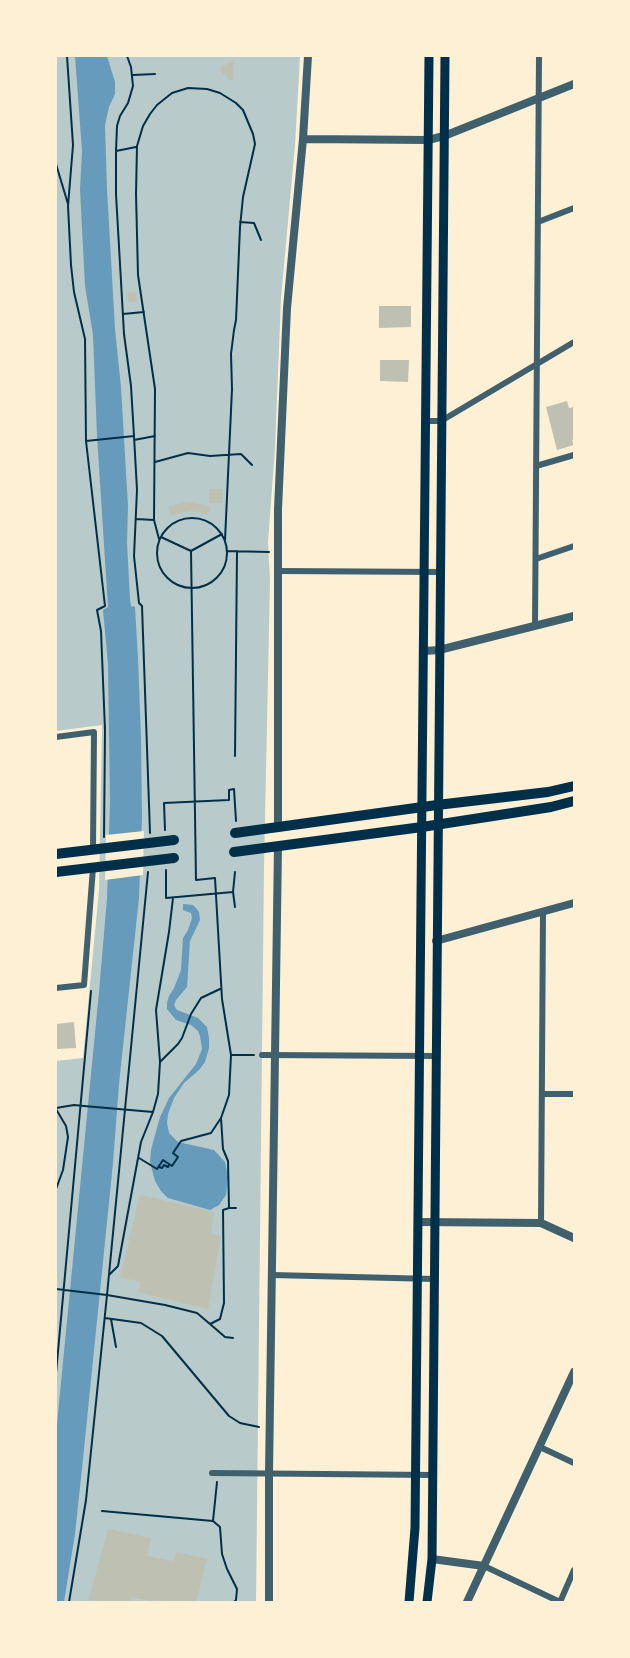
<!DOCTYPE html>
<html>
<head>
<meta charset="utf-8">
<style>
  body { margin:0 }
  #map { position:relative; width:630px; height:1658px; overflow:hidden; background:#fdf0d5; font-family:Cabin,sans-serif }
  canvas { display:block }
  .frame { position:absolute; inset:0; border:57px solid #fdf0d5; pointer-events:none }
</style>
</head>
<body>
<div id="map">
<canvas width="630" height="1658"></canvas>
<div class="frame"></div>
</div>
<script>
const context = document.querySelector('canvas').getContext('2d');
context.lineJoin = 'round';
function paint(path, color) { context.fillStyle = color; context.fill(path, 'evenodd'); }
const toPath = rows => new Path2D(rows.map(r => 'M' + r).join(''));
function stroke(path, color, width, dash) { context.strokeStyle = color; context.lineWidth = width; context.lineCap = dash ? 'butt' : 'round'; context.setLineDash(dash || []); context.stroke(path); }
paint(toPath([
  [56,56,300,56,295,145,281,298,275,448,268,542,270,580,264,867,256,1602,56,1602,56,1061,83,1058,99,890,102,725,56,731]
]), '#b9caca');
paint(toPath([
  [75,56,107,56,115,82,115,94,109,107,105,125,107,189,115,329,121,387,128,506,127,543,130,599,131,606,135,607,138,658,141,737,142,819,139,898,119,1084,113,1163,83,1459,75,1534,64,1602,56,1602,56,1434,99,992,107,898,110,801,108,664,103,610,108,607,97,436,93,335,85,286,80,189,82,151],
  [183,904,193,905,196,908,199,912,200,920,190,941,187,987,176,1000,174,1005,177,1010,198,1018,207,1027,209,1038,209,1048,205,1062,199,1070,184,1083,174,1098,168,1114,167,1123,169,1133,178,1142,214,1150,225,1162,228,1177,226,1195,219,1205,210,1210,168,1198,161,1191,155,1181,150,1162,151,1150,160,1117,169,1098,196,1064,202,1049,200,1036,198,1031,191,1025,176,1020,167,1009,167,1003,169,996,174,988,181,970,183,938,188,930,192,918,191,913,183,910]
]), '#669bbc');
paint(toPath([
  [144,831,143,875,105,880,106,835]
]), '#fdf0d5');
paint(toPath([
  [233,61,234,80,229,80,226,75,223,75,221,70,222,65,226,65,228,62],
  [136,292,137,301,134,301,135,303,128,302,127,293],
  [379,306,411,306,411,327,379,328],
  [380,360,409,360,408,382,380,381],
  [567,401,569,408,574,407,574,439,572,440,574,445,557,450,546,407],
  [209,489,223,489,223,503,209,503],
  [192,502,211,507,207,515,200,512,189,511,172,515,168,507,181,503],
  [74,1022,76,1048,56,1049,56,1024],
  [140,1195,214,1212,211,1234,221,1236,208,1309,138,1292,141,1282,120,1277],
  [108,1529,151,1538,147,1556,173,1561,177,1552,207,1559,196,1602,157,1602,131,1597,130,1602,88,1602]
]), '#bec0b2');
stroke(toPath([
  [67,56,73,145,68,206,71,265,74,292,85,339,86,441,105,606,97,610,101,631,105,730,104,837],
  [127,56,131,67,133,86,128,103,120,116,117,126,116,151,116,194,124,334,131,386,134,436,137,490,134,556,139,603,142,606,150,833],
  [133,75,155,74],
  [116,151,136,147],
  [56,164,68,204],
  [240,222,254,223,261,240],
  [123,314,144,312],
  [134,440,155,436],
  [86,441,134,436],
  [155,462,188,453,210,456,241,454,252,465],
  '157 553a35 35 0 1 1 70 0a35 35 0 1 1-70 0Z',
  [136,519,154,520],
  [161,537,191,551],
  [159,539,154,520,155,389,138,275,136,194,137,146,143,126,150,114,157,105,172,93,188,88,207,89,220,93,236,103,243,110,253,134,255,144,243,197,240,227,236,320,234,330,231,354,232,389,225,540],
  [191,551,222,534],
  [227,551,269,552],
  [235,756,237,551],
  [165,830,164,803,229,800,229,790,234,789,236,821],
  [166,870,166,898,233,892],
  [235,907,233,892,235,872],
  [232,1055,254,1055],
  [160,1062,156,1010,169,932,173,898],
  [56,1108,74,1105,84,1106,153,1112,158,1094,160,1062,178,1044,182,1038,191,1014,201,998,220,989],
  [56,1109,66,1126,68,1137,63,1170,56,1189],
  [221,1118,223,1149,228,1161,229,1207],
  [139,1158,157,1169,163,1160,172,1166,178,1157,173,1153,181,1141,211,1133,221,1118,229,1095,231,1055,222,999,215,878,196,880,191,551],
  [159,1167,162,1168,164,1165,168,1167,169,1165],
  [109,1275,118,1266,141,1142,153,1112],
  [56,1289,107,1295,165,1305,197,1313,210,1324,220,1319,224,1303,223,1210,229,1208,236,1208],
  [105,1318,141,1323,162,1336,229,1416,240,1423,259,1427],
  [111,1319,116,1347],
  [210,1324,225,1337,233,1338],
  [56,1373,91,991],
  [217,1482,213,1521,220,1527,222,1554,227,1569,237,1589,236,1600,234,1602],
  [102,1511,213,1521],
  [69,1602,86,1500,107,1295,148,872]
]), '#003049', 2);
stroke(toPath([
  [538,222,574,208],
  [426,421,441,421,574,342],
  [536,466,574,455],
  [536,559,574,546],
  [278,571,440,572],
  [535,626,539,56],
  [56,737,94,732,93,849],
  [56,988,84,985,93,868],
  [262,1055,436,1056],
  [542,1094,574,1094],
  [541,1223,543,912],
  [272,1275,434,1279],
  [540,1447,574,1463],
  [212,1473,433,1475],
  [484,1566,560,1602],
  [560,1602,574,1570]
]), '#3f606c', 6);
stroke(toPath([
  [303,139,428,140,444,136,574,84],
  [424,651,439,650,574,616],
  [278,826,278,509,287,308,303,139,308,56],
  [436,941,574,903],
  [418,1222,541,1223,574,1238],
  [432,1559,484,1566],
  [269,1602,269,1473,278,846],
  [467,1602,574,1372]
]), '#3f606c', 8);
stroke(toPath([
  [409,1602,415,1528,429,56],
  [427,1602,432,1559,445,56]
]), '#003049', 9);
stroke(toPath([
  [235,833,437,805,548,792,574,786],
  [234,852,422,827,551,807,574,801],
  [56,854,174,840],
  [56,872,174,858]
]), '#003049', 10);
</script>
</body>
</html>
